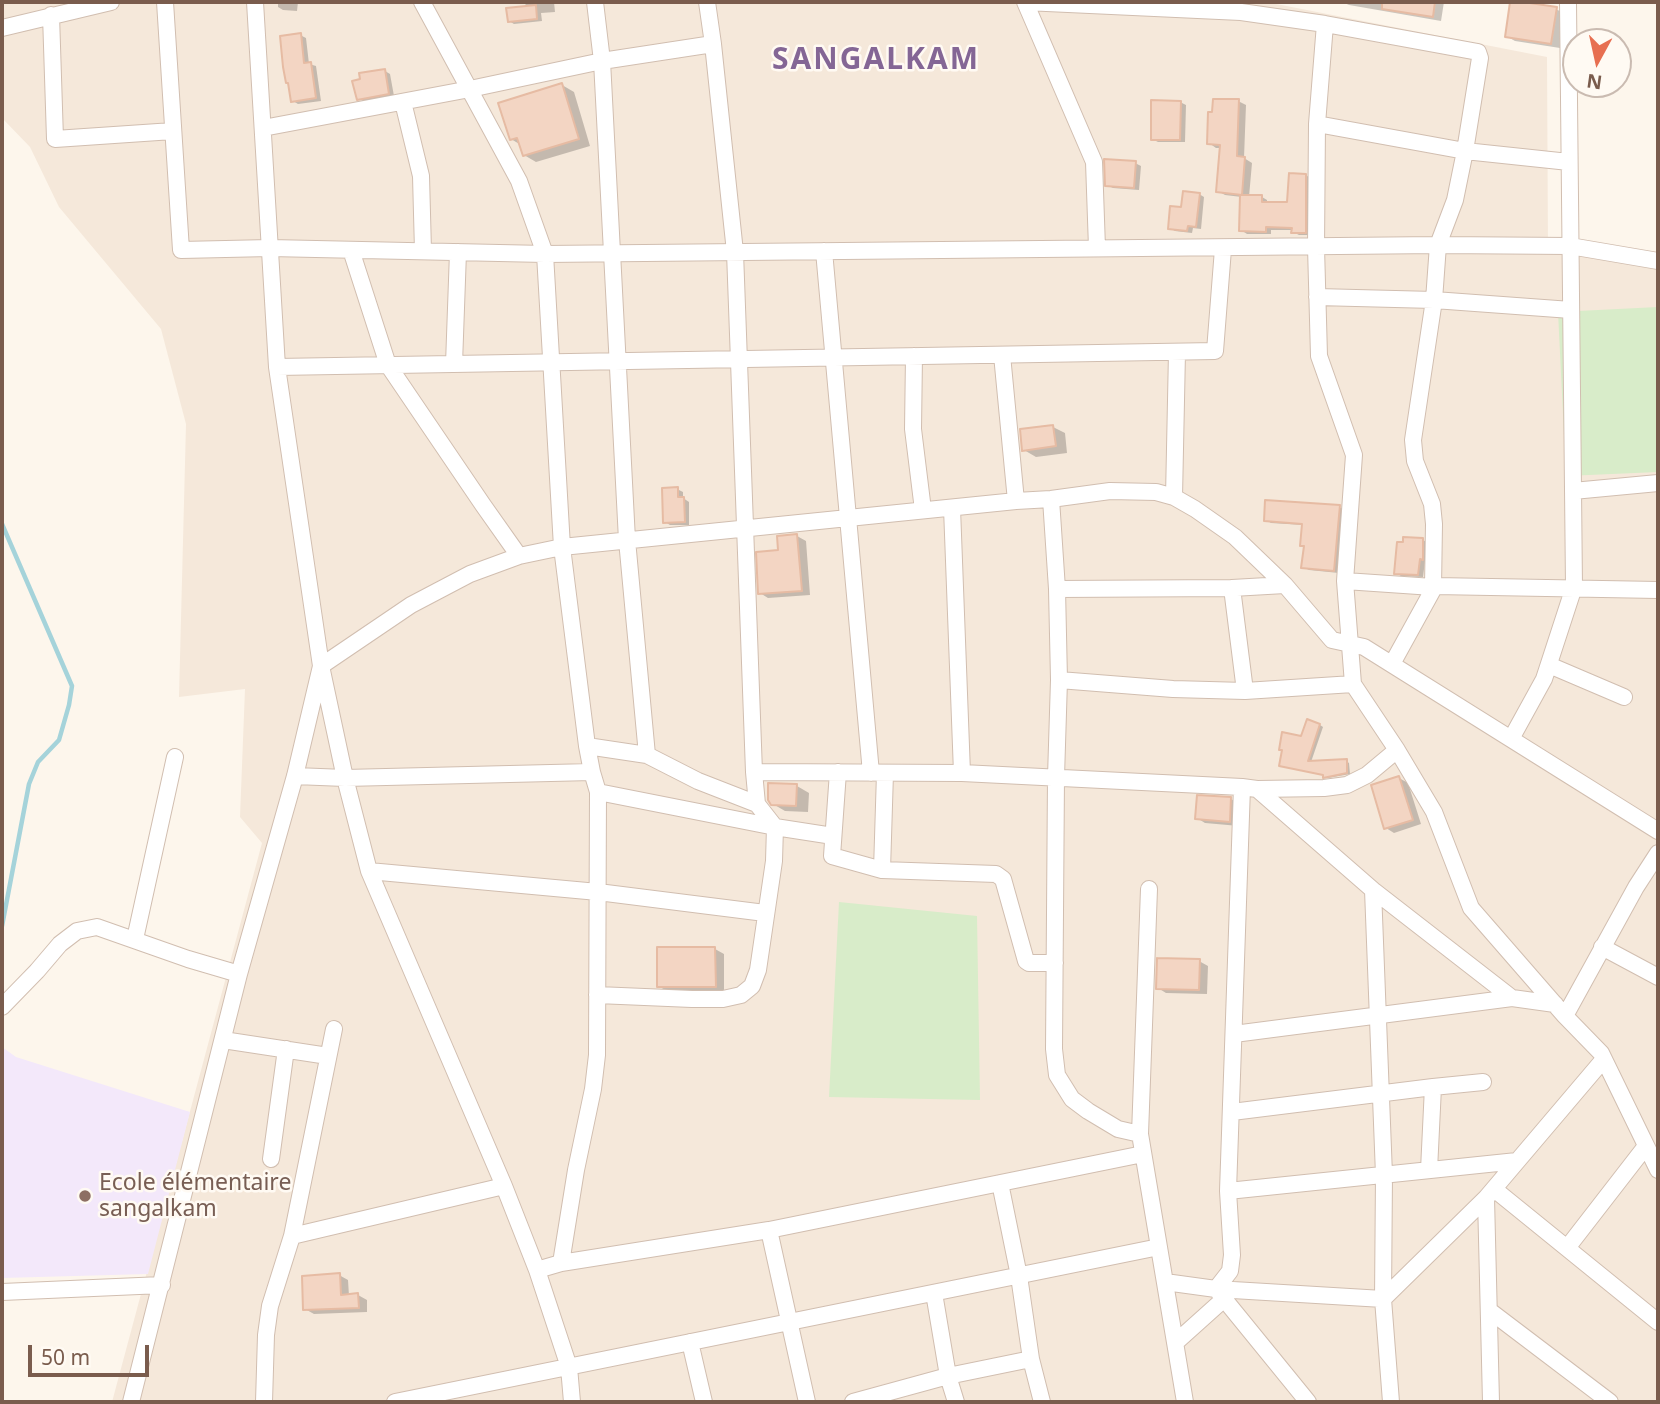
<!DOCTYPE html>
<html>
<head>
<meta charset="utf-8">
<style>
  body { margin:0 }
  #map { position:relative; width:1660px; height:1404px; overflow:hidden; background:#fdf6ec; font-family:"Noto Sans",sans-serif }
  canvas { display:block }
  .frame { position:absolute; inset:0; border:4px solid #7a5c4d; pointer-events:none }
  .north { position:absolute; left:1562px; top:28px; width:70px; height:70px; box-sizing:border-box; background:#fffaf3; border:2px solid #cabbb1; border-radius:50%; rotate:188deg; font-size:19px; font-weight:700; line-height:28px; text-align:center; color:#7a5c4d }
  .north::after { content:''; display:block; margin:auto; width:24px; height:32px; background:#e76f51; clip-path:polygon(50% 0,100% 100%,50% 72%,0 100%) }
  .scale { position:absolute; left:28px; top:1345px; width:121px; height:32px; box-sizing:border-box; border:4px solid #7a5c4d; border-top:0; padding-left:9px; font-size:21px; line-height:24px; white-space:nowrap; color:#7a5c4d; -webkit-text-stroke:5px #fffaf3; paint-order:stroke }
</style>
</head>
<body>
<div id="map">
<canvas width="1660" height="1404"></canvas>
<div class="frame"></div>
<div class="north">N</div>
<div class="scale">50 m</div>
</div>
<script>
const context = document.querySelector('canvas').getContext('2d');
context.lineJoin = 'round';
function paint(path, color) { context.fillStyle = color; context.fill(path, 'evenodd'); }
const toPath = rows => new Path2D(rows.map(r => 'M' + r).join(''));
function stroke(path, color, width, dash) { context.strokeStyle = color; context.lineWidth = width; context.lineCap = dash ? 'butt' : 'round'; context.setLineDash(dash || []); context.stroke(path); }
function drawText(font, color, halo, rows, align = 'center') {
  context.font = font + ' "Noto Sans",sans-serif'; context.lineWidth = 5; context.setLineDash([]); context.textBaseline = 'middle'; context.strokeStyle = halo; context.fillStyle = color; for (const [text, x, y, turn = 0] of rows) {
    context.save(); context.translate(x, y); context.rotate((+turn || 0) * Math.PI / 180); context.textAlign = isNaN(turn) ? turn : align; if (halo) context.strokeText(text, 0, 0); context.fillText(text, 0, 0); context.restore();
  }
}
paint(toPath([
  [2,2,1266,2,1547,57,1548,250,1658,268,1658,1402,112,1402,262,843,240,817,245,689,179,697,186,424,161,329,59,207,30,147,2,118]
]), '#f5e8da');
paint(toPath([
  [2,1047,16,1057,190,1112,148,1274,2,1278]
]), '#f3e8fa');
paint(toPath([
  [1658,307,1658,472,1566,476,1558,312],
  [839,902,977,916,980,1100,829,1097]
]), '#d8ecc9');
paint(toPath([
  [278,2,298,2,297,11,283,10,278,7],
  [525,2,554,2,555,12,541,13,542,21,514,24,509,21,526,7],
  [1342,2,1444,2,1441,21,1349,5],
  [1512,2,1556,9,1565,14,1560,48,1515,41,1506,36],
  [300,35,306,38,309,64,316,66,321,101,298,104,293,101],
  [385,71,390,74,394,96,364,102,359,98,362,80],
  [562,85,574,92,590,146,536,162,524,155,521,145,511,139],
  [1238,101,1246,105,1244,158,1252,163,1249,197,1262,197,1267,200,1267,204,1289,204,1306,175,1311,179,1311,235,1299,235,1293,232,1293,230,1271,230,1271,234,1247,234,1241,230,1242,197,1225,195,1218,191,1221,148,1216,148,1209,143],
  [1180,102,1186,105,1185,142,1158,142,1152,139],
  [1135,163,1141,166,1139,190,1113,188,1107,185],
  [1199,194,1204,197,1201,229,1193,228,1192,233,1175,231,1170,228,1183,209],
  [1053,427,1065,433,1067,453,1036,457,1024,450],
  [677,489,683,492,683,498,689,502,689,525,670,525,665,522],
  [1339,507,1345,510,1339,573,1309,570,1303,567,1306,547,1302,545,1303,525,1271,523,1266,520],
  [797,536,806,541,810,595,768,598,760,593,780,552],
  [1423,540,1428,543,1428,562,1425,561,1423,577,1401,576,1396,573],
  [1320,725,1323,727,1311,762,1346,761,1349,763,1350,774,1328,778,1325,775,1281,765,1303,738],
  [1399,778,1408,783,1421,824,1394,833,1386,828],
  [797,786,809,793,808,812,785,811,773,804],
  [1231,799,1239,804,1239,826,1205,823,1197,818],
  [715,949,724,954,724,991,667,991,658,986],
  [1199,961,1208,966,1207,994,1166,993,1158,988],
  [339,1275,348,1280,349,1296,358,1295,367,1300,367,1312,314,1314,305,1309]
]), '#0003');
stroke(toPath([
  [2,524,72,686,69,705,59,740,38,762,29,784,2,926]
]), '#a5d3da', 4.5);
const building = toPath([
  [1382,2,1435,2,1433,17,1382,9,1382,2],
  [1510,2,1523,2,1557,7,1551,44,1505,37,1510,2],
  [536,5,537,19,508,22,506,8,536,5],
  [301,33,304,63,311,62,316,98,291,102,288,83,286,83,283,67,280,36,301,33],
  [385,69,389,94,357,100,352,81,360,79,359,73,385,69],
  [562,83,579,139,523,156,517,138,510,140,498,103,562,83],
  [1213,99,1239,99,1237,156,1245,157,1242,195,1216,192,1220,145,1207,144,1208,112,1212,112,1213,99],
  [1151,100,1181,101,1180,140,1151,140,1151,100],
  [1104,159,1136,161,1134,188,1105,186,1104,159],
  [1289,173,1306,174,1306,233,1291,233,1292,228,1266,227,1266,232,1239,231,1240,195,1262,195,1262,202,1287,202,1289,173],
  [1183,191,1200,193,1196,227,1188,226,1187,231,1168,229,1170,206,1181,207,1183,191],
  [1053,425,1056,446,1022,451,1020,429,1053,425],
  [678,487,678,497,684,497,685,522,663,523,662,488,678,487],
  [1265,500,1340,505,1334,571,1301,568,1304,546,1300,546,1302,524,1264,521,1265,500],
  [797,534,802,591,758,594,756,552,778,550,777,536,797,534],
  [1403,537,1423,538,1423,560,1420,559,1418,575,1394,574,1397,542,1403,542,1403,537],
  [1307,719,1320,724,1308,761,1347,759,1347,773,1323,778,1323,775,1279,766,1282,750,1279,750,1282,732,1301,736,1307,719],
  [1399,776,1413,820,1384,829,1371,785,1399,776],
  [768,783,797,784,796,806,771,805,768,800,768,783],
  [1197,795,1231,797,1230,822,1195,819,1197,795],
  [657,947,715,947,716,987,657,987,657,947],
  [1157,958,1200,959,1199,990,1156,989,1157,958],
  [340,1273,341,1295,358,1293,359,1308,303,1310,302,1276,340,1273]
]);
paint(building, '#f3d5c3');
stroke(building, '#e6bba3', 2);
const minor = toPath([
  [165,2,181,250,270,248,545,254,1438,245,1570,246,1658,261],
  [255,2,277,367,321,666,345,778,369,871,504,1186,537,1270,569,1367,572,1402],
  [422,2,519,181,545,254,562,547,587,746,592,772,598,792,597,1055,593,1089,576,1170,561,1263],
  [595,2,602,61,627,540,647,755],
  [1025,2,1241,12,1325,24,1478,52,1480,58,1465,151,1455,200,1438,245,1434,300,1413,440,1415,461,1432,504,1434,524,1433,587,1345,581],
  [1025,2,1094,162,1097,248],
  [51,15,55,139,173,131],
  [1325,24,1317,124,1316,247,1319,356,1354,455,1345,581,1353,684,1397,750,1434,812,1471,908,1565,1016,1601,1053,1658,1170],
  [2,28,111,2],
  [403,102,421,176,423,251],
  [1317,124,1465,151,1569,162],
  [263,128,470,89,602,61,713,44],
  [351,250,388,365,483,505,519,556],
  [824,251,871,773],
  [1317,297,1434,300,1571,310],
  [1002,355,1016,501],
  [914,356,913,429,923,510],
  [454,364,458,252],
  [277,367,1215,351,1223,249],
  [1573,491,1658,483],
  [1174,497,1177,352],
  [1051,499,1057,589,1059,680,1056,777,1054,1049,1057,1075,1072,1099,1088,1111,1118,1129,1140,1134],
  [952,508,962,773],
  [1232,588,1245,691],
  [1057,589,1232,588,1285,585],
  [1392,664,1435,586,1658,590],
  [1549,665,1624,697],
  [1059,680,1173,689,1245,691,1353,684],
  [1511,739,1544,679,1574,587,1568,2],
  [587,746,647,755,698,781,757,804],
  [754,772,962,773,1242,787,1257,789,1373,890,1512,998,1555,1004],
  [838,772,832,856,882,870,996,874,1003,879,1026,961,1029,963,1055,963],
  [295,776,345,778,592,772],
  [1242,787,1228,1191,1232,1255,1230,1271,1216,1289,1308,1402],
  [1257,789,1324,788,1347,785,1367,775,1397,750],
  [598,792,775,827,833,836],
  [882,870,885,773],
  [369,871,598,892,765,913],
  [1149,889,1140,1134,1185,1402],
  [1373,890,1384,1175,1383,1299,1391,1402],
  [135,939,175,757],
  [1602,947,1658,977],
  [597,995,692,999,723,999,741,995,752,986,758,970,774,861,775,827,757,804,754,772,735,252,713,44,707,2],
  [2,1007,37,971,60,944,77,931,97,927,188,959,239,974],
  [1565,1016,1636,887,1658,853],
  [1234,1034,1512,998],
  [223,1040,328,1056],
  [1232,1112,1433,1087,1483,1082],
  [271,1159,286,1049],
  [1429,1170,1433,1087],
  [1000,1183,1019,1276,1031,1359,1042,1402],
  [1494,1189,1658,1322],
  [1228,1191,1517,1161],
  [1486,1198,1491,1402],
  [769,1230,807,1402],
  [292,1236,504,1186],
  [1567,1248,1646,1146],
  [537,1270,561,1263,769,1230,1143,1154],
  [1165,1282,1216,1289,1383,1299,1486,1198,1604,1059],
  [2,1292,162,1285],
  [934,1293,948,1376,956,1402],
  [1490,1311,1610,1402],
  [690,1342,704,1402],
  [1175,1343,1224,1299],
  [131,1402,239,974,295,776,321,666,411,605,470,574,519,556,562,547,1016,501,1051,499,1110,491,1156,492,1174,497,1195,509,1235,537,1285,585,1332,640,1364,647,1658,831],
  [264,1402,266,1335,270,1306,292,1236,334,1029],
  [395,1402,1159,1247],
  [853,1402,948,1376,1031,1359]
]);
stroke(minor, '#d1beb0', 18);
stroke(minor, '#fff', 16);
for (const [x, y, r, color] of [
  [85,1196,7,"#8d6e63"]
]) { const dot = new Path2D(); dot.arc(x, y, r, 0, 2 * Math.PI); context.fillStyle = color; context.fill(dot); stroke(dot, '#fffaf3', 2.5); }
drawText('23px', '#785e54', '#fffaf3', [
  ["Ecole élémentaire",99,1183],
  ["sangalkam",99,1209]
], 'left');
context.letterSpacing = '2px';
drawText('bold 30px', '#846695', '#fffaf3', [
  ["SANGALKAM",876,60]
]);
context.letterSpacing = '0px';
</script>
</body>
</html>
